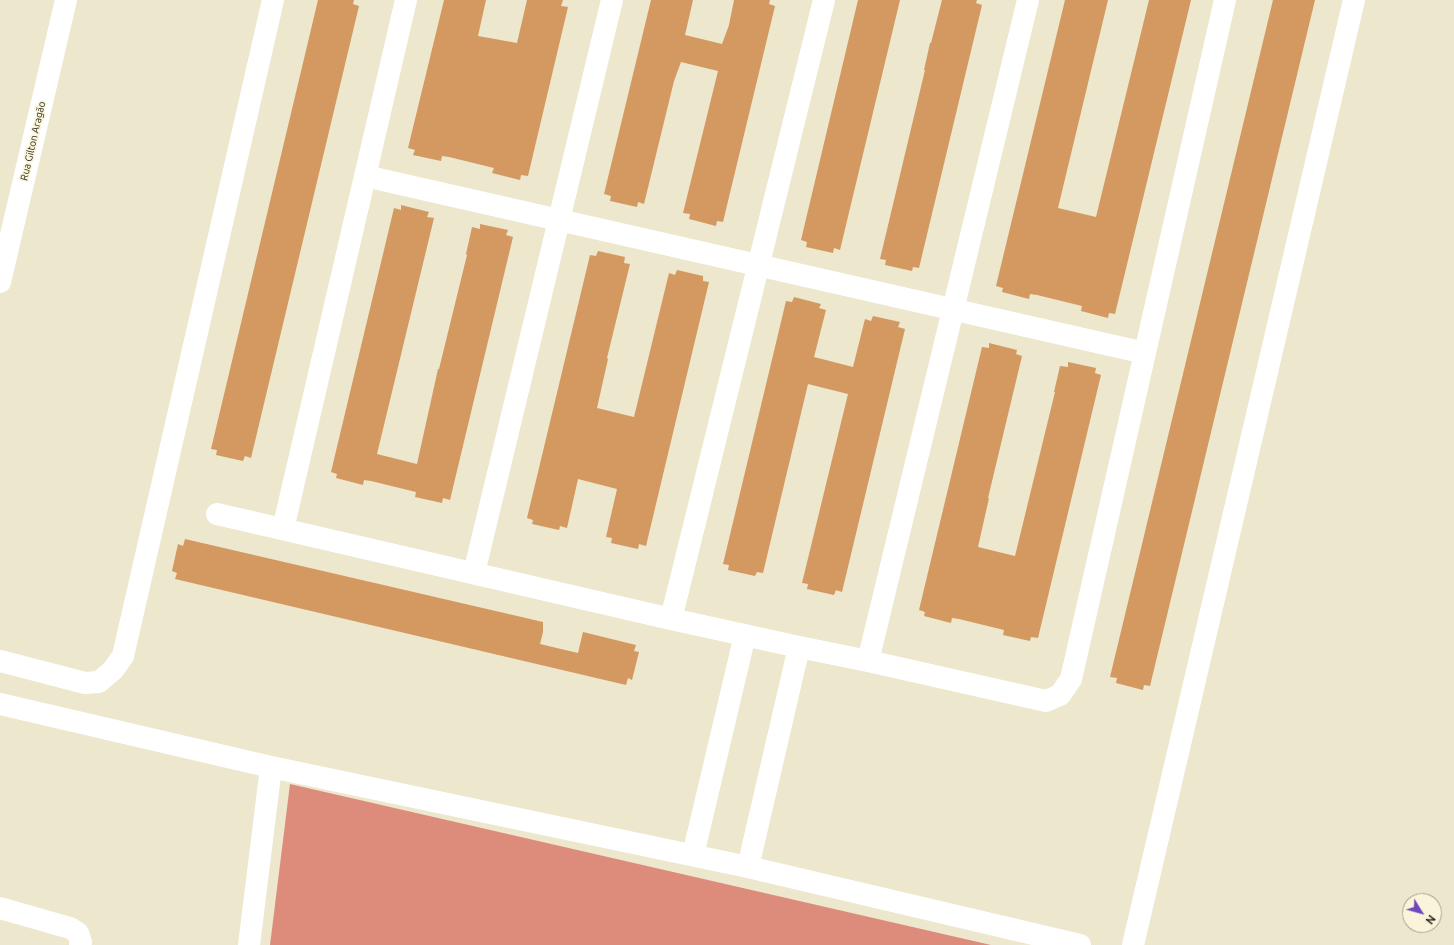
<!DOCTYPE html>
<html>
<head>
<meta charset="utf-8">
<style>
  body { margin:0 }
  #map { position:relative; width:1454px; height:945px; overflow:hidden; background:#ece7cd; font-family:Ubuntu,sans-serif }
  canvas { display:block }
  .north { position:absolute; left:1402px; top:893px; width:40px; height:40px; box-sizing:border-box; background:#faf4da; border:1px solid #a6a28f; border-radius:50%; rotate:127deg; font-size:11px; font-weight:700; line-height:16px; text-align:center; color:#29271e }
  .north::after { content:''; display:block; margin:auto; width:14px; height:18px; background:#6f47c0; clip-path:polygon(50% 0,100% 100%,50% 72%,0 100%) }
</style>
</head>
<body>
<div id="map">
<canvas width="1454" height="945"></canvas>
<div class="north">N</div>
</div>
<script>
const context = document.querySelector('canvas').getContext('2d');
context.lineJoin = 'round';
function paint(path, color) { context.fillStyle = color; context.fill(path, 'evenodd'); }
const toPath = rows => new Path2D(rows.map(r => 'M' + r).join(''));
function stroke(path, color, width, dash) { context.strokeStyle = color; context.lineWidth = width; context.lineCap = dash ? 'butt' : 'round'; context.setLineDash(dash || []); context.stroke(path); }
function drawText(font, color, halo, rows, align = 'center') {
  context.font = font + ' Ubuntu,sans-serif'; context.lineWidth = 3.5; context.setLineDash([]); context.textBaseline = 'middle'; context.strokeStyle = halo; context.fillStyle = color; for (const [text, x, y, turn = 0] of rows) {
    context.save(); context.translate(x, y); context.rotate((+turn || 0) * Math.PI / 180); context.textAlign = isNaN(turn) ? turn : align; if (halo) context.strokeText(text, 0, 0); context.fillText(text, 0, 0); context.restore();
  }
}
paint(toPath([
  [290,784,991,945,270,945]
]), '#dd8c7c');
paint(toPath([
  [318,0,354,0,353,4,359,6,251,458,245,456,243,461,216,455,217,450,211,449],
  [444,0,486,0,478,36,517,43,527,0,563,0,561,6,568,7,528,176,521,175,520,180,492,173,494,168,449,157,442,156,441,161,413,155,415,150,408,148],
  [651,0,693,0,685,35,722,44,729,25,734,0,770,0,769,4,775,6,723,222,717,221,716,226,689,219,690,214,683,213,718,71,681,62,674,81,644,204,638,202,637,207,610,201,611,196,604,194],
  [858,0,900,0,840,250,834,248,833,253,806,247,807,242,801,240],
  [942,0,977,0,976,3,982,5,919,268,913,267,912,271,885,265,886,260,880,259,925,70,924,70,930,43,931,43],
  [1065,0,1108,0,1058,208,1096,217,1149,0,1191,0,1115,314,1109,313,1108,318,1081,311,1082,306,1037,295,1030,294,1029,299,1002,292,1003,288,996,286],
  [1273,0,1315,0,1150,686,1144,685,1143,690,1116,683,1117,678,1110,677],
  [401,205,429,212,427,217,434,218,377,454,417,464,438,369,439,369,467,255,466,254,472,227,480,229,480,224,508,230,506,235,513,237,450,500,443,498,442,503,415,497,416,492,371,481,364,480,363,485,336,478,337,474,331,472,394,208,401,210],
  [598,251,625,257,624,263,630,264,607,358,608,359,597,408,634,417,669,273,675,275,677,270,703,276,703,281,709,282,646,546,639,544,638,549,611,543,612,538,606,537,617,489,578,479,567,528,560,526,559,530,532,524,533,520,527,518,590,255,596,256],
  [794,297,821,304,819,308,826,310,814,357,853,367,865,319,871,321,873,316,900,322,898,327,905,329,842,592,836,590,834,595,807,589,808,584,802,583,848,394,808,384,763,573,757,572,755,576,728,570,729,565,723,564,786,301,792,302],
  [989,343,1017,350,1016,354,1022,356,988,498,989,498,978,547,1015,556,1055,392,1054,392,1060,366,1068,367,1068,362,1096,368,1095,373,1101,375,1038,638,1031,637,1030,641,1003,635,1004,630,959,619,952,618,951,623,924,616,925,612,919,610,982,347,989,348],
  [185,539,543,622,543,632,540,644,578,653,583,632,636,645,634,651,639,652,632,680,628,678,626,685,175,579,177,573,172,571,178,544,183,546]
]), '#d39960');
stroke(toPath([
  [365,176,1145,353],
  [0,282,66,0],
  [217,514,671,619,799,647,868,661,1046,701,1060,695,1071,679,1225,0],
  [283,529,406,0],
  [474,573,612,0],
  [671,619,824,0],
  [0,661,85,683,99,682,113,670,123,656,273,0],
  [868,661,1028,0],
  [0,704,271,767,748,867,1080,945],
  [693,855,745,635],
  [748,867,799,647],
  [0,908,70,928,78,933,81,942,80,945],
  [249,945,271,767],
  [1133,945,1354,0]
]), '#fff', 22);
drawText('10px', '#29271e', '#faf4da', [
  ["Rua Gilton Aragão",33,141,-77]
]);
</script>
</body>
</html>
